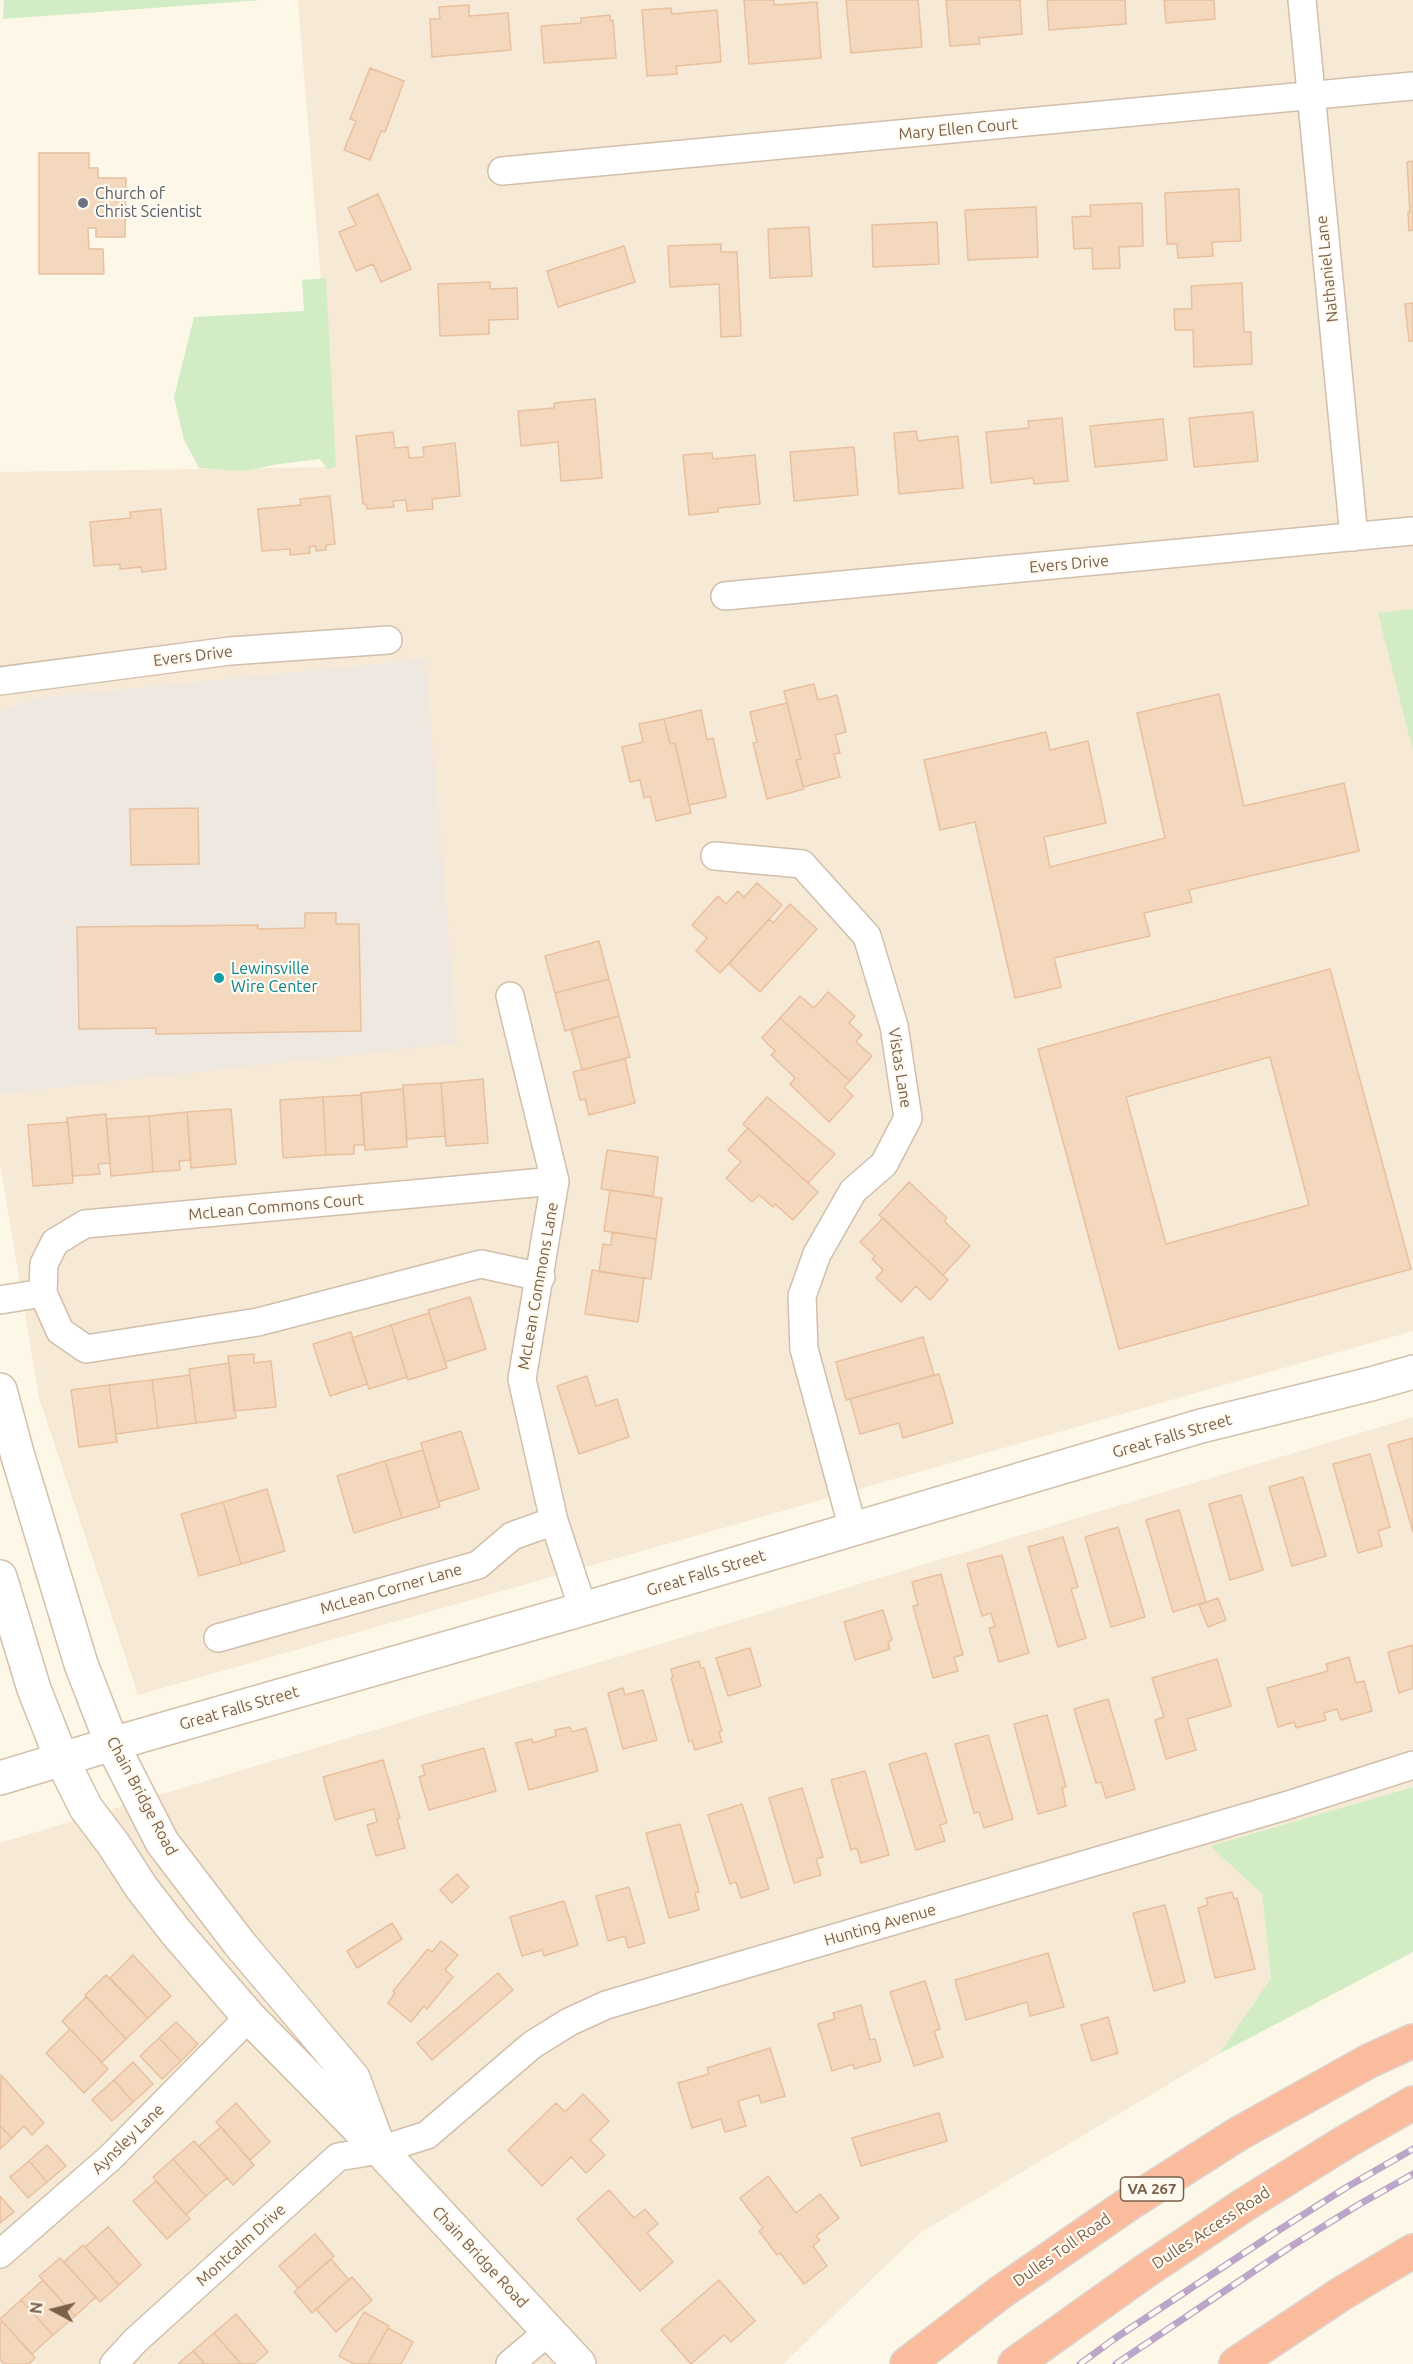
<!DOCTYPE html>
<html>
<head>
<meta charset="utf-8">
<style>
  body { margin:0 }
  #map { position:relative; width:1413px; height:2364px; overflow:hidden; background:#fdf7e8; font-family:Ubuntu,sans-serif }
  canvas { display:block }
  .north { position:absolute; left:24px; top:2280px; width:60px; height:60px; -webkit-text-stroke:4px #fffaf0; paint-order:stroke; rotate:277deg; font-size:16px; font-weight:700; line-height:24px; text-align:center; color:#7a5f4a }
  .north::after { content:''; display:block; margin:auto; width:21px; height:27px; background:#7a5f4a; clip-path:polygon(50% 0,100% 100%,50% 72%,0 100%) }
</style>
</head>
<body>
<div id="map">
<canvas width="1413" height="2364"></canvas>
<div class="north">N</div>
</div>
<script>
const context = document.querySelector('canvas').getContext('2d');
context.lineJoin = 'round';
function paint(path, color) { context.fillStyle = color; context.fill(path, 'evenodd'); }
const toPath = rows => new Path2D(rows.map(r => 'M' + r).join(''));
function stroke(path, color, width, dash) { context.strokeStyle = color; context.lineWidth = width; context.lineCap = dash ? 'butt' : 'round'; context.setLineDash(dash || []); context.stroke(path); }
function drawText(font, color, halo, rows, align = 'center') {
  context.font = font + ' Ubuntu,sans-serif'; context.lineWidth = 4.5; context.setLineDash([]); context.textBaseline = 'middle'; context.strokeStyle = halo; context.fillStyle = color; for (const [text, x, y, turn = 0] of rows) {
    context.save(); context.translate(x, y); context.rotate((+turn || 0) * Math.PI / 180); context.textAlign = isNaN(turn) ? turn : align; if (halo) context.strokeText(text, 0, 0); context.fillText(text, 0, 0); context.restore();
  }
}
paint(toPath([
  [298,0,1413,0,1413,1331,138,1695,39,1398,0,1163,0,1094,458,1042,424,659,44,697,0,710,0,472,336,467],
  [1413,1417,1413,1787,1210,1846,1262,1894,1271,1978,1219,2054,920,2233,783,2364,0,2364,0,1843]
]), '#f6e9d6');
paint(toPath([
  [425,659,458,1043,0,1094,0,710,44,697]
]), '#eee8e1');
paint(toPath([
  [4,0,262,0,3,19],
  [326,278,336,467,327,469,320,459,273,465,246,471,199,468,184,440,174,397,194,317,304,311,302,280],
  [1413,609,1413,751,1378,613],
  [1413,1787,1413,1952,1219,2054,1271,1978,1262,1894,1210,1846]
]), '#d2edc5');
const building = toPath([
  [744,0,774,0,774,5,817,2,821,58,749,64,744,0],
  [846,0,918,0,922,47,851,53,846,0],
  [946,0,1020,0,1022,34,979,38,980,44,950,46,946,0],
  [1047,0,1125,0,1126,24,1049,30,1047,0],
  [1164,0,1214,0,1215,19,1166,23,1164,0],
  [469,5,469,16,508,13,511,50,432,57,430,19,440,19,439,7,469,5],
  [671,8,672,14,717,10,721,62,676,66,677,74,647,76,642,10,671,8],
  [610,15,610,21,613,20,616,58,544,63,541,26,581,23,581,18,610,15],
  [370,68,404,81,385,132,381,131,370,160,344,150,356,121,350,119,370,68],
  [39,153,89,153,89,168,98,168,98,178,126,178,125,237,96,237,96,228,88,228,89,249,103,249,104,274,39,274,39,153],
  [1413,161,1413,230,1409,231,1408,212,1410,212,1407,162,1413,161],
  [1239,189,1241,241,1212,242,1213,256,1178,258,1177,244,1167,244,1165,193,1239,189],
  [378,194,411,269,381,282,373,264,356,271,339,232,356,225,348,208,378,194],
  [1142,203,1143,246,1119,247,1120,268,1093,269,1092,248,1074,249,1072,217,1091,216,1090,205,1142,203],
  [1036,207,1038,257,968,260,965,210,1036,207],
  [937,222,939,264,873,267,872,225,937,222],
  [809,227,812,276,770,278,768,229,809,227],
  [721,244,721,252,737,252,741,336,721,337,719,284,670,287,668,246,721,244],
  [624,246,635,282,558,307,547,271,624,246],
  [490,282,490,289,517,288,518,319,489,320,489,334,440,336,438,284,490,282],
  [1242,283,1244,332,1251,332,1252,364,1194,367,1193,330,1175,330,1174,309,1192,309,1191,286,1242,283],
  [1413,303,1413,341,1409,341,1405,304,1413,303],
  [595,399,602,478,561,481,558,442,521,446,518,411,554,408,554,403,595,399],
  [1253,412,1258,461,1194,467,1189,418,1253,412],
  [1062,418,1068,481,1034,484,1033,478,991,483,986,432,1029,428,1028,421,1062,418],
  [1163,419,1167,460,1095,467,1090,426,1163,419],
  [916,431,918,441,958,436,963,488,899,494,894,433,916,431],
  [393,432,395,448,408,447,409,458,424,457,423,447,455,443,460,496,432,499,433,509,407,511,406,500,393,501,394,507,367,509,366,504,363,504,356,436,393,432],
  [854,447,858,495,794,501,790,452,854,447],
  [712,453,713,459,755,455,760,504,718,508,718,512,689,515,683,455,712,453],
  [330,496,335,544,326,545,326,550,316,551,316,546,309,547,310,553,290,555,290,549,262,551,258,509,301,505,300,499,330,496],
  [161,509,166,569,142,572,141,567,120,569,120,564,94,566,90,522,131,518,130,512,161,509],
  [814,684,818,700,837,695,846,732,835,735,840,753,834,754,840,777,803,787,796,760,801,759,784,691,814,684],
  [1219,694,1244,806,1344,783,1359,851,1189,890,1192,902,1144,913,1150,936,1054,958,1061,987,1015,998,975,822,940,830,924,760,1046,732,1050,750,1088,741,1106,823,1044,837,1050,867,1165,838,1137,713,1219,694],
  [787,703,801,759,796,760,804,789,767,799,753,743,757,742,750,712,787,703],
  [701,710,707,740,713,738,726,797,689,805,675,743,670,744,664,719,701,710],
  [664,719,670,744,675,743,691,813,656,821,650,796,644,798,640,780,630,782,622,747,643,742,639,724,664,719],
  [198,808,199,864,131,865,130,809,198,808],
  [757,883,782,905,720,973,696,951,707,938,692,925,718,896,726,904,738,891,744,897,757,883],
  [790,904,817,929,760,992,729,964,769,919,773,923,790,904],
  [305,913,336,913,336,924,359,924,361,1031,156,1034,156,1028,79,1029,77,927,258,925,258,929,305,928,305,913],
  [599,941,609,979,555,993,545,956,599,941],
  [1330,969,1411,1269,1119,1349,1038,1049,1330,969],
  [1270,1057,1309,1205,1166,1244,1126,1097,1270,1057],
  [609,979,619,1016,565,1031,555,993,609,979],
  [828,992,855,1016,849,1023,862,1035,856,1042,872,1056,850,1081,780,1018,800,996,814,1008,828,992],
  [619,1016,630,1057,582,1070,571,1029,619,1016],
  [780,1018,850,1081,844,1087,853,1096,829,1122,790,1084,795,1078,771,1055,775,1051,762,1038,780,1018],
  [625,1059,635,1103,589,1115,585,1099,580,1100,573,1072,625,1059],
  [483,1079,488,1143,446,1146,441,1083,483,1079],
  [441,1083,445,1136,407,1139,403,1085,441,1083],
  [403,1089,407,1147,365,1150,361,1093,403,1089],
  [361,1095,364,1145,354,1145,354,1154,326,1155,323,1097,361,1095],
  [323,1097,326,1155,283,1158,280,1100,323,1097],
  [767,1097,835,1154,808,1183,743,1124,767,1097],
  [231,1109,236,1164,191,1168,187,1112,231,1109],
  [187,1112,191,1160,179,1161,180,1170,153,1172,149,1116,187,1112],
  [106,1114,110,1163,98,1164,100,1174,73,1176,67,1118,106,1114],
  [149,1116,153,1172,111,1176,106,1119,149,1116],
  [68,1122,73,1183,33,1186,28,1125,68,1122],
  [748,1128,818,1192,793,1220,775,1204,773,1207,759,1195,752,1202,726,1178,741,1162,728,1150,748,1128],
  [607,1150,658,1157,653,1196,601,1189,607,1150],
  [909,1182,947,1218,944,1221,970,1246,943,1275,879,1215,909,1182],
  [610,1190,662,1198,656,1239,604,1231,610,1190],
  [883,1218,948,1280,930,1300,916,1286,901,1302,876,1278,883,1270,872,1259,875,1256,860,1242,883,1218],
  [612,1232,656,1239,651,1279,599,1272,603,1244,611,1245,612,1232],
  [592,1270,644,1278,638,1322,585,1314,592,1270],
  [470,1297,486,1349,445,1362,428,1310,470,1297],
  [429,1313,447,1368,408,1380,391,1325,429,1313],
  [391,1325,407,1377,369,1389,352,1338,391,1325],
  [351,1332,367,1384,330,1396,313,1344,351,1332],
  [923,1337,934,1375,846,1400,836,1362,923,1337],
  [254,1354,254,1363,271,1361,276,1407,234,1411,228,1356,254,1354],
  [229,1363,236,1418,196,1423,189,1369,229,1363],
  [939,1374,953,1423,903,1438,899,1423,860,1434,850,1399,939,1374],
  [190,1375,196,1423,158,1428,152,1380,190,1375],
  [587,1376,596,1406,617,1399,629,1437,579,1454,557,1386,587,1376],
  [152,1380,158,1428,116,1434,109,1385,152,1380],
  [109,1385,117,1442,79,1447,71,1390,109,1385],
  [461,1431,479,1489,438,1502,421,1443,461,1431],
  [1413,1438,1413,1532,1388,1445,1413,1438],
  [423,1450,440,1507,402,1518,385,1461,423,1450],
  [1370,1454,1390,1527,1378,1531,1382,1546,1358,1553,1333,1464,1370,1454],
  [385,1461,402,1518,354,1533,337,1476,385,1461],
  [1303,1477,1326,1556,1292,1566,1269,1487,1303,1477],
  [267,1489,285,1551,241,1564,223,1502,267,1489],
  [1241,1495,1263,1570,1230,1580,1209,1504,1241,1495],
  [223,1502,241,1564,199,1576,181,1514,223,1502],
  [1179,1510,1206,1602,1173,1612,1146,1520,1179,1510],
  [1118,1527,1145,1617,1111,1627,1085,1537,1118,1527],
  [1063,1537,1078,1587,1071,1589,1086,1638,1058,1647,1028,1547,1063,1537],
  [1002,1555,1029,1653,999,1662,989,1628,995,1627,991,1613,982,1616,967,1564,1002,1555],
  [941,1574,963,1655,954,1657,958,1671,933,1678,913,1606,918,1605,912,1582,941,1574],
  [1218,1598,1226,1620,1208,1627,1199,1605,1218,1598],
  [883,1610,892,1640,888,1642,890,1649,855,1660,844,1622,883,1610],
  [1413,1645,1413,1688,1399,1693,1388,1652,1413,1645],
  [750,1648,761,1686,728,1696,716,1658,750,1648],
  [1349,1657,1356,1683,1364,1681,1372,1711,1341,1720,1337,1709,1324,1713,1326,1720,1296,1728,1294,1722,1278,1727,1267,1688,1328,1671,1326,1664,1349,1657],
  [1217,1659,1231,1706,1187,1719,1196,1750,1166,1759,1155,1720,1164,1717,1152,1678,1217,1659],
  [699,1661,701,1668,704,1668,722,1731,719,1732,722,1742,695,1750,692,1740,689,1742,671,1678,673,1677,671,1669,699,1661],
  [623,1688,625,1695,643,1690,657,1740,623,1749,608,1693,623,1688],
  [1108,1699,1135,1789,1106,1798,1101,1782,1096,1783,1074,1709,1108,1699],
  [1047,1715,1066,1787,1062,1788,1066,1806,1038,1814,1014,1724,1047,1715],
  [570,1727,572,1732,586,1728,598,1771,529,1790,516,1743,532,1739,533,1743,556,1736,555,1730,570,1727],
  [988,1735,1013,1819,984,1828,979,1812,974,1813,955,1744,988,1735],
  [484,1748,496,1791,429,1810,419,1777,425,1775,422,1765,484,1748],
  [926,1753,947,1823,940,1825,945,1841,916,1850,889,1764,926,1753],
  [383,1760,400,1818,397,1819,405,1848,376,1856,367,1825,377,1822,374,1809,335,1820,323,1777,383,1760],
  [865,1771,889,1855,861,1863,857,1848,851,1850,831,1780,865,1771],
  [802,1788,823,1857,816,1859,821,1875,794,1883,769,1798,802,1788],
  [742,1804,769,1889,741,1898,736,1882,730,1884,708,1815,742,1804],
  [680,1824,699,1892,695,1893,699,1910,669,1918,646,1833,680,1824],
  [457,1874,469,1887,452,1903,440,1890,457,1874],
  [629,1887,645,1943,628,1948,625,1936,608,1941,596,1896,629,1887],
  [1232,1892,1234,1899,1237,1898,1255,1969,1215,1978,1198,1908,1208,1905,1206,1898,1232,1892],
  [564,1901,578,1945,544,1956,542,1950,522,1956,510,1917,564,1901],
  [1165,1905,1185,1982,1154,1991,1133,1913,1165,1905],
  [392,1923,402,1939,357,1968,347,1951,392,1923],
  [441,1941,458,1955,445,1970,453,1977,427,2009,424,2006,411,2022,388,2003,395,1993,393,1991,428,1949,432,1952,441,1941],
  [1048,1953,1064,2007,1030,2016,1027,2002,966,2020,955,1980,1048,1953],
  [133,1955,171,1996,148,2018,110,1978,133,1955],
  [498,1973,513,1990,432,2060,417,2043,498,1973],
  [106,1975,148,2018,126,2039,85,1995,106,1975],
  [925,1981,940,2029,934,2031,943,2057,914,2066,890,1992,925,1981],
  [86,1997,126,2039,102,2062,62,2021,86,1997],
  [861,2005,870,2040,875,2039,881,2061,854,2069,853,2064,832,2071,818,2024,835,2019,833,2013,861,2005],
  [1108,2017,1118,2053,1092,2061,1081,2025,1108,2017],
  [176,2022,198,2044,181,2061,159,2038,176,2022],
  [70,2029,108,2069,84,2093,46,2053,70,2029],
  [159,2038,181,2061,162,2079,140,2056,159,2038],
  [770,2048,785,2096,761,2103,759,2095,738,2101,746,2126,725,2132,721,2119,692,2128,678,2083,709,2074,707,2068,770,2048],
  [133,2062,153,2084,133,2102,114,2080,133,2062],
  [1,2075,44,2123,32,2135,24,2126,12,2138,0,2126,1,2075],
  [114,2080,133,2102,112,2121,92,2100,114,2080],
  [583,2094,609,2121,590,2140,605,2155,586,2173,571,2157,542,2186,508,2150,556,2103,565,2112,583,2094],
  [236,2103,270,2142,250,2160,216,2122,236,2103],
  [939,2113,947,2141,861,2166,852,2138,939,2113],
  [0,2126,12,2138,0,2149,0,2126],
  [221,2127,254,2165,233,2185,199,2146,221,2127],
  [194,2141,227,2178,206,2196,173,2159,194,2141],
  [47,2145,66,2166,47,2182,29,2161,47,2145],
  [173,2159,206,2196,186,2215,153,2177,173,2159],
  [29,2161,47,2182,28,2198,10,2177,29,2161],
  [768,2176,796,2213,820,2194,839,2218,816,2236,820,2240,813,2246,827,2266,804,2284,780,2253,777,2255,759,2231,763,2228,740,2198,768,2176],
  [156,2181,190,2219,167,2239,133,2201,156,2181],
  [609,2190,634,2218,645,2209,658,2224,647,2233,673,2262,640,2291,577,2219,609,2190],
  [0,2196,14,2212,0,2223,0,2196],
  [108,2227,141,2265,119,2285,85,2247,108,2227],
  [315,2234,334,2256,298,2288,279,2266,315,2234],
  [83,2245,119,2285,100,2302,64,2262,83,2245],
  [60,2258,96,2297,75,2316,39,2276,60,2258],
  [331,2259,349,2280,312,2313,294,2292,331,2259],
  [352,2277,372,2300,336,2332,316,2309,352,2277],
  [43,2280,75,2316,53,2335,21,2300,43,2280],
  [719,2280,755,2321,731,2342,724,2335,691,2364,661,2330,719,2280],
  [21,2300,53,2335,32,2354,0,2319,21,2300],
  [364,2312,389,2326,368,2364,354,2364,339,2356,364,2312],
  [236,2314,268,2352,254,2364,241,2364,214,2333,236,2314],
  [2,2321,35,2358,29,2364,4,2364,0,2359,0,2323,2,2321],
  [388,2328,413,2342,401,2364,368,2364,388,2328],
  [214,2333,241,2364,205,2364,193,2351,214,2333],
  [193,2351,205,2364,178,2364,193,2351]
]);
paint(building, '#f4d8be');
stroke(building, '#e8c09e', 1.5);
const street = toPath([
  [1302,0,1354,537],
  [502,171,1413,86],
  [725,596,1413,531],
  [0,681,230,651,388,640],
  [715,856,802,864,867,936,894,1026,908,1118,884,1164,853,1191,817,1254,802,1296,804,1349,853,1529],
  [510,996,555,1181,522,1379,554,1521,583,1609],
  [541,1277,481,1264,258,1322,86,1349,60,1331,43,1293,44,1264,55,1242,85,1224,555,1181],
  [0,1300,43,1293],
  [218,1638,478,1565,512,1536,554,1521],
  [0,2254,111,2157,249,2017],
  [114,2364,135,2341,338,2157,380,2150,427,2135,532,2045,569,2022,606,2005,1285,1806,1413,1765],
  [510,2364,549,2331]
]);
const secondary = toPath([
  [0,1390,17,1453,81,1664,112,1744,162,1842,239,1943,353,2078,376,2140],
  [0,1577,34,1689,62,1760,86,1808,114,1845,141,1887,175,1931,249,2017,380,2150,579,2364],
  [0,1778,112,1744,583,1609,1201,1426,1371,1384,1413,1372]
]);
const highway = toPath([
  [907,2364,1001,2292,1133,2201,1238,2134,1369,2061,1413,2041],
  [1015,2364,1144,2272,1244,2205,1347,2141,1413,2103],
  [1236,2364,1341,2294,1413,2251]
]);
stroke(street, '#d1bfac', 30);
stroke(secondary, '#d4c0aa', 36);
stroke(highway, '#dcd5d0', 36);
stroke(street, '#fff', 27);
stroke(secondary, '#fff', 33);
stroke(highway, '#fabc9d', 33);
const rail = toPath([
  [1080,2364,1114,2339,1279,2230,1347,2187,1413,2149],
  [1116,2364,1290,2247,1358,2205,1413,2174]
]);
stroke(rail, '#bba5c9', 7);
stroke(rail, '#fffaf0', 4.5, [14]);
for (const [x, y, r, color] of [
  [83,203,6,"#6b7280"],
  [219,978,6,"#0f9aa8"]
]) { const dot = new Path2D(); dot.arc(x, y, r, 0, 2 * Math.PI); context.fillStyle = color; context.fill(dot); stroke(dot, '#fffaf0', 2); }
for (const [x, y, w] of [
  [1152,2189,63]
]) { const box = new Path2D(); box.roundRect(x - w / 2, y - 12, w, 24, 4.5); context.fillStyle = '#fffaf0'; context.fill(box); stroke(box, '#7a5f4a', 1.5); }
drawText('bold 15px', '#7a5f4a', null, [
  ["VA 267",1152,2189]
]);
drawText('16px', '#7a5f4a', '#fffaf0', [
  ["Mary Ellen Court",958,129,-5],
  ["Nathaniel Lane",1327,269,-96],
  ["Evers Drive",1069,564,-5],
  ["Evers Drive",193,656,-7],
  ["Vistas Lane",900,1068,81],
  ["McLean Commons Court",276,1207,-5],
  ["McLean Commons Lane",538,1286,-80],
  ["Great Falls Street",1172,1436,-16],
  ["Great Falls Street",706,1573,-17],
  ["McLean Corner Lane",391,1589,-16],
  ["Great Falls Street",239,1708,-16],
  ["Chain Bridge Road",142,1796,62],
  ["Hunting Avenue",880,1925,-16],
  ["Aynsley Lane",128,2139,-44],
  ["Dulles Access Road",1211,2228,-33],
  ["Montcalm Drive",241,2245,-42],
  ["Dulles Toll Road",1062,2250,-35],
  ["Chain Bridge Road",480,2257,47]
]);
drawText('16px', '#5b616d', '#fffaf0', [
  ["Church of",95,194],
  ["Christ Scientist",95,212]
], 'left');
drawText('16px', '#0d838f', '#fffaf0', [
  ["Lewinsville",231,969],
  ["Wire Center",231,987]
], 'left');
</script>
</body>
</html>
